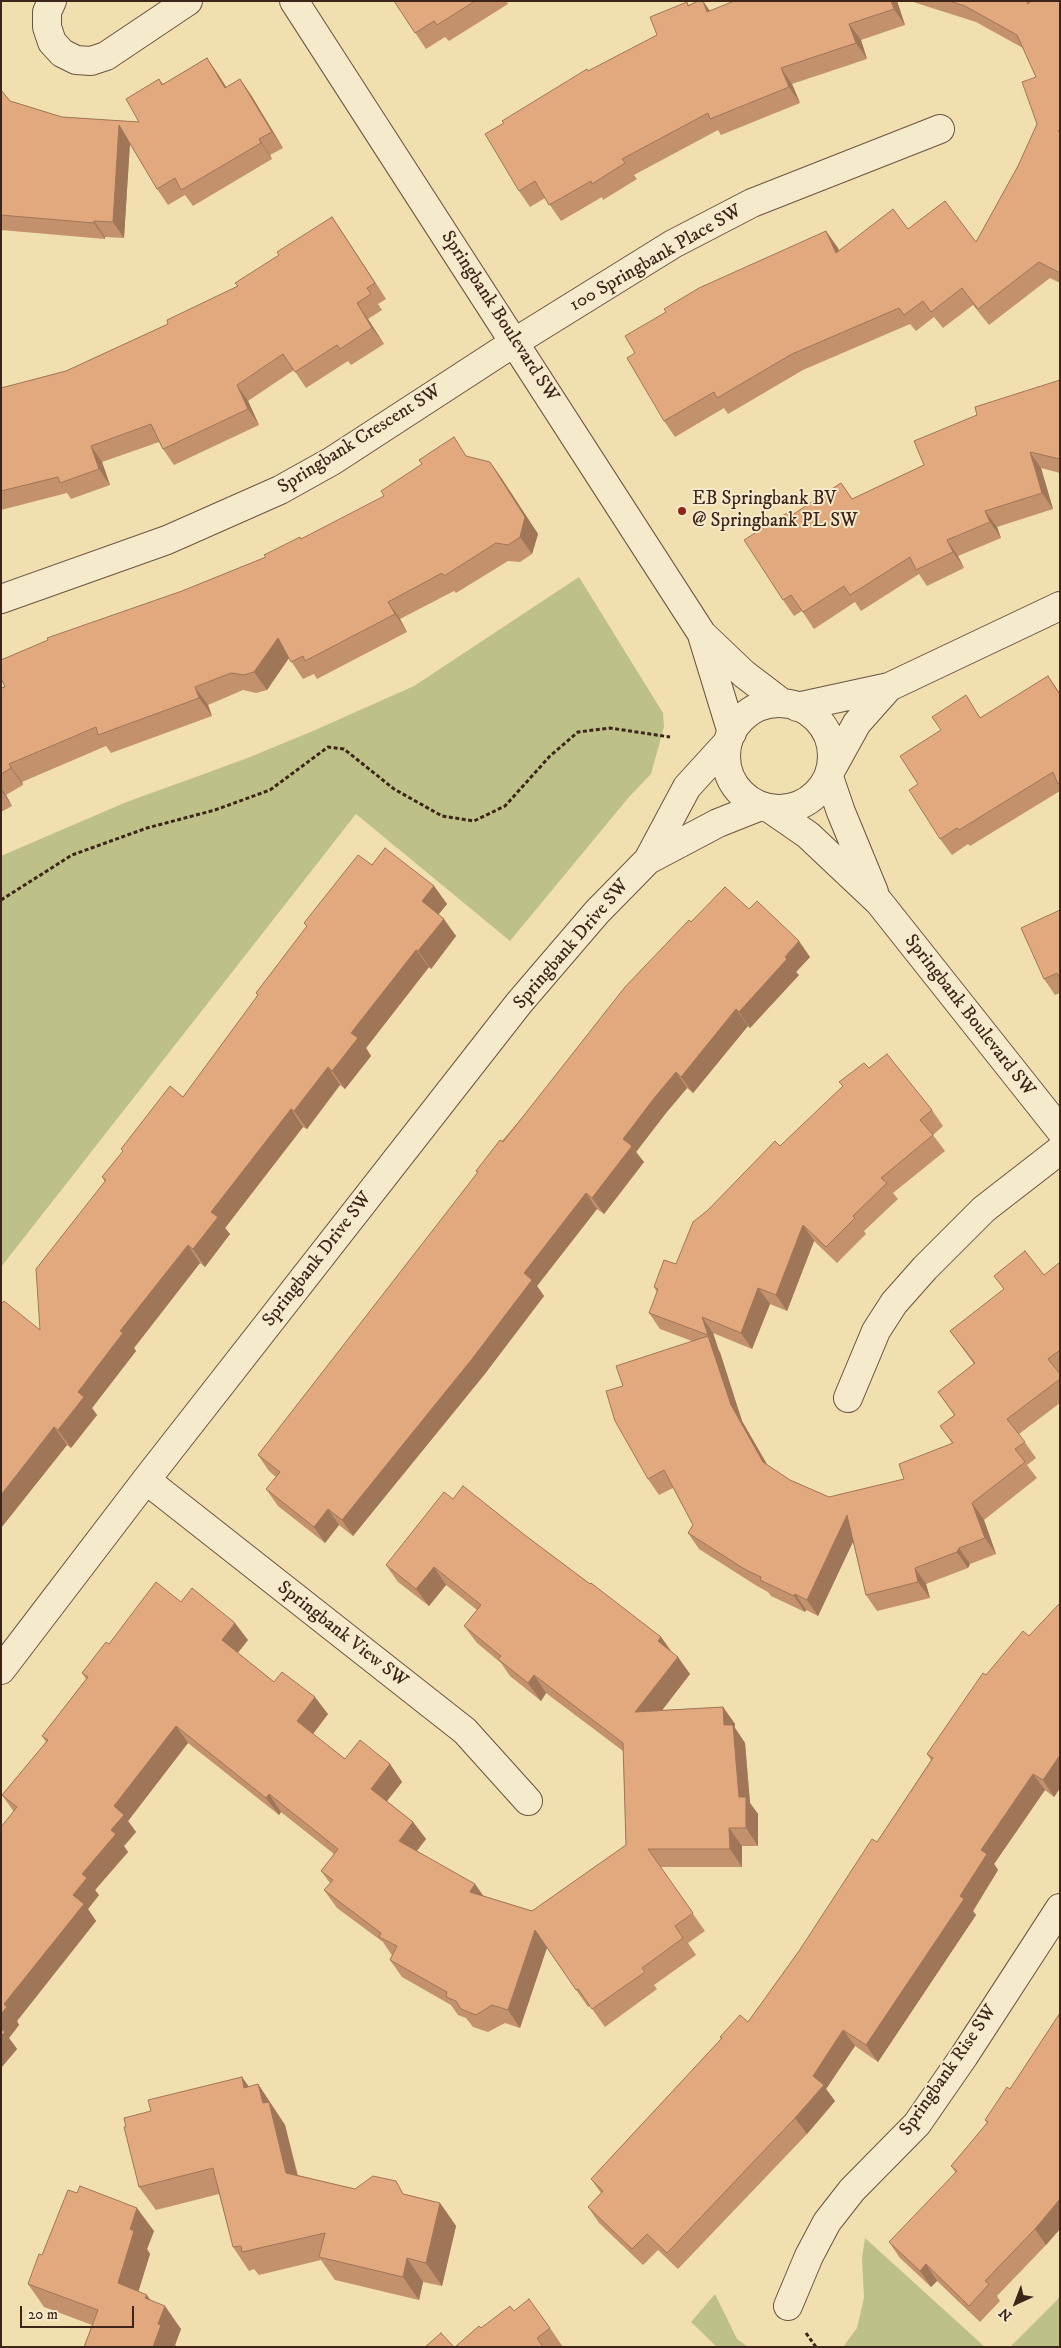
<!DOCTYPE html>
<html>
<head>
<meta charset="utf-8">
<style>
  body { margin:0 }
  #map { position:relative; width:1061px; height:2348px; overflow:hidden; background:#f1dfb0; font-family:"IM FELL DW Pica",serif }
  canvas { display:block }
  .frame { position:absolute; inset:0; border:2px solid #3d251a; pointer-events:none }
  .north { position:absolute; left:991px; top:2278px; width:50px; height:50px; -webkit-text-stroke:4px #f6eacc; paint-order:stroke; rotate:223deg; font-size:14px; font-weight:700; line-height:20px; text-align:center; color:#3d251a }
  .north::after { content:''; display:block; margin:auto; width:18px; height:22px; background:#3d251a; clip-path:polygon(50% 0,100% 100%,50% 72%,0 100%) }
  .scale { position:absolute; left:20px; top:2306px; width:114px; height:22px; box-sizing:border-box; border:2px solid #3d251a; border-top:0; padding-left:6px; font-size:15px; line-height:18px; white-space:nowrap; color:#3d251a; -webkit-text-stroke:4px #f6eacc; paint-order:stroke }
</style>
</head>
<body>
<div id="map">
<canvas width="1061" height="2348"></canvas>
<div class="frame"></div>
<div class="north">N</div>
<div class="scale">20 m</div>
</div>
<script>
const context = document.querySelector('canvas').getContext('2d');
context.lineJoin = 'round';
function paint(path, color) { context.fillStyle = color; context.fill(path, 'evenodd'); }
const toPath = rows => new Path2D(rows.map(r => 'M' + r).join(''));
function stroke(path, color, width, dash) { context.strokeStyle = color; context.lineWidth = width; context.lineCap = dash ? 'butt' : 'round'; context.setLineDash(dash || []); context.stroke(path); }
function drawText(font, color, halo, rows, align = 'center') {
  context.font = font + ' "IM FELL DW Pica",serif'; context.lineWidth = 4; context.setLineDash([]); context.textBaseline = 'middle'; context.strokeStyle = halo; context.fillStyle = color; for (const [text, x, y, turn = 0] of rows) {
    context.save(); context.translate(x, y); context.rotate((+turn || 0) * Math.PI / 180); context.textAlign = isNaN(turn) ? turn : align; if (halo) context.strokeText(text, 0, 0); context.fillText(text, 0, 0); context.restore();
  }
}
paint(toPath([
  [579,577,663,713,664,727,651,774,629,797,510,941,356,814,1,1267,1,856,124,803,245,759,313,731,414,686],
  [865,2238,985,2347,843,2347,857,2328,864,2298,862,2258],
  [715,2294,737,2339,748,2347,717,2347,691,2322],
  [1060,2296,1060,2347,1010,2347,1056,2301]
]), '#bdc188');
const minor = toPath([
  [52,1,47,12,47,27,52,42,62,53,76,60,91,61,106,56,188,1],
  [294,1,702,634,744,674,782,703],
  [1,599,167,540,280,490,332,461,515,342,673,244,752,203,940,129],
  [702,635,732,733],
  '726 756a53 53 0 1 1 106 0a53 53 0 1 1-106 0Z',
  [797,707,889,687,1060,606],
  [831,770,857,723,889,687],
  [829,777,841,812,874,892],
  [769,808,808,835,879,902,1060,1130],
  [648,860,718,823,761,806],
  [848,1398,876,1331,894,1303,925,1268,984,1209,1060,1150],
  [146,1480,465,1731,528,1801],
  [1,1670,146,1480,519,1003,597,912,648,860,687,787,728,742],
  [788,2306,809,2256,827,2222,852,2190,917,2124,964,2056,1060,1908]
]);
stroke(minor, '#6a5440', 30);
stroke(toPath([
  [1,900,72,855,147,828,215,810,270,790,328,747,344,749,394,789,442,816,474,821,505,806,550,756,578,732,610,728,670,737],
  [806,2333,816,2347]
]), '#3d251a', 3, [4, 2.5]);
stroke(minor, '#f6eacc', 28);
paint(toPath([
  [394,1,507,1,508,4,449,41,445,37,426,49],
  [698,1,703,1,710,11,897,1,905,25,861,40,867,59,792,84,800,103,721,135,718,130,634,175,637,179,603,200,602,197,561,221,545,198,530,207,519,191,589,71,657,35,687,2,689,5],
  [910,1,1060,1,1060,283,1050,278,989,325,973,305,943,328,934,317,916,331,910,324,803,370,728,414,724,408,675,437,664,421,826,231,839,251,908,229,976,242,1018,166,1037,124,1036,77,1023,48,976,22],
  [207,58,226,87,240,79,251,95,283,148,270,155,272,159,193,206,185,195,168,205,157,189,130,144,124,238,105,237,105,239,1,230,1,90,10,101,62,117,139,122,159,79,163,84],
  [332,217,386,299,378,304,382,310,368,319,384,344,351,365,348,361,306,388,294,370,248,401,259,425,174,465,163,449,159,442,102,462,110,485,71,499,67,493,1,510,1,388,66,371,168,324,238,286,279,255],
  [1060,380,1060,473,1041,468,1053,509,997,527,1001,538,958,556,964,568,927,586,919,574,861,611,855,602,814,629,802,611,794,616,783,600,841,483,852,499,924,465],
  [467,457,490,462,502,479,538,534,532,554,520,562,508,561,456,593,454,591,400,619,407,632,317,679,314,674,303,679,289,658,267,690,256,693,243,690,208,705,212,716,111,753,106,746,22,782,23,785,6,795,12,806,1,812,1,688,182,591,266,557,301,539],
  [1048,676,1060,693,1060,791,970,846,968,844,952,855,940,839,918,784,981,718],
  [372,865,434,886,447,904,438,914,456,936,431,969,429,967,366,1048,371,1056,345,1089,340,1085,307,1129,303,1127,225,1228,230,1234,205,1267,200,1263,134,1348,136,1351,92,1408,97,1415,71,1448,67,1445,1,1528,40,1330,105,1182,102,1177,123,1151,121,1149,183,1097,258,996,256,993,307,927,304,923],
  [749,909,810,957,796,972,799,975,750,1028,748,1026,693,1093,687,1088,666,1113,636,1152,644,1162,604,1214,597,1209,537,1286,544,1296,484,1375,353,1536,339,1525,325,1543,278,1506,266,1489,276,1477,269,1471,258,1455,478,1173,476,1171,691,922],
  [1060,910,1060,993,1055,995,1044,979],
  [869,1068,932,1110,943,1126,933,1135,945,1151,893,1193,898,1199,864,1231,866,1234,837,1263,814,1241,787,1311,770,1304,752,1349,713,1333,742,1421,767,1465,790,1480,829,1497,904,1479,952,1443,940,1426,954,1415,938,1392,974,1364,950,1331,1004,1289,994,1276,1044,1275,1060,1265,1060,1403,1019,1434,1036,1458,1027,1465,1037,1478,984,1520,996,1554,970,1564,968,1568,926,1584,930,1598,877,1611,866,1595,853,1542,818,1616,806,1610,805,1612,771,1596,768,1592,757,1586,699,1549,688,1533,693,1525,673,1488,659,1495,648,1479,623,1386,692,1341,660,1329,649,1313,657,1292,654,1287,676,1264,708,1210,780,1146],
  [453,1499,526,1536,590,1584,661,1637,671,1651,690,1674,662,1710,723,1707,735,1724,735,1728,745,1743,750,1803,758,1814,758,1846,742,1846,742,1867,660,1867,705,1931,688,1943,696,1955,654,1985,657,1989,605,2027,590,2006,588,2007,547,1948,520,2028,505,2023,488,2032,473,2027,466,2018,458,2015,451,2005,402,1977,390,1960,392,1955,391,1954,383,1942,337,1908,324,1890,330,1883,321,1871,334,1854,281,1812,279,1815,188,1743,128,1821,136,1832,124,1846,128,1852,95,1890,99,1895,88,1909,96,1921,17,2021,19,2025,9,2038,17,2049,1,2068,14,1812,2,1795,46,1742,42,1736,86,1679,82,1673,109,1644,181,1602,248,1640,238,1653,274,1682,328,1714,313,1734,345,1759,390,1764,402,1782,387,1801,413,1822,426,1839,417,1851,484,1896,532,1911,626,1845,623,1751,546,1693,541,1701,510,1676,501,1663,477,1643,464,1626,477,1610,446,1585,429,1606,398,1582,386,1565],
  [1060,1603,1060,1788,1054,1797,1045,1790,994,1864,998,1870,973,1911,976,1915,878,2062,855,2046,826,2089,835,2101,807,2134,678,2269,658,2250,643,2265,599,2223,588,2207,601,2193,591,2179,721,2039,720,2037,748,2022,877,1842,931,1760,927,1754,986,1675,1029,1636],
  [1060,2013,1060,2229,1046,2245,997,2296,1000,2301,980,2322,937,2281,931,2287,900,2258,889,2242,956,2173,951,2166,987,2123,985,2120,1010,2089],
  [242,2077,249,2087,258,2084,285,2125,298,2175,355,2189,405,2194,440,2203,456,2226,442,2286,423,2282,419,2300,335,2280,321,2260,259,2275,254,2269,249,2271,233,2247,219,2194,156,2210,139,2187,126,2127,151,2111],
  [154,2231,147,2249,150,2254,138,2291,151,2300,181,2329,175,2345,177,2347,84,2347,92,2325,44,2307,28,2284,42,2255],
  [514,2311,550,2328,563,2347,455,2347,481,2328]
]), '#c3916c');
paint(toPath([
  [703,1,713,16,707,12],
  [891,1,897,1,905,25,894,9],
  [849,24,861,40,867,59,856,43],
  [207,58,218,74,237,104,225,88],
  [781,68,792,84,800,103,789,87],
  [240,79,251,95,283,148,272,132],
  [119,125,130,141,124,238,113,222],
  [259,139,270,155,272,159,261,143],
  [332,217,343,233,386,299,375,283],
  [94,221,105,237,105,239,94,223],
  [826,231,838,248,847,269,836,253],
  [357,303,368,319,384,344,372,328],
  [237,385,248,401,259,425,248,409],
  [91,446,102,462,110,485,99,469],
  [1030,452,1041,468,1053,509,1042,493],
  [490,462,502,479,538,534,532,554,520,537],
  [985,511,997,527,1001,538,990,522],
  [947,540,958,556,964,568,953,552],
  [388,602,400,619,407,632,395,614],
  [278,638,291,655,267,690,254,672],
  [195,687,208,705,212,716,199,698],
  [9,764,22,782,23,785,11,768],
  [1,788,6,795,12,806,1,790],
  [434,886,447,904,435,919,422,901],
  [444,919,456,936,431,969,418,951],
  [799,941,810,957,796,972,799,975,750,1028,739,1012,785,957],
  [416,950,429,967,366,1048,371,1056,345,1089,332,1071,351,1033],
  [736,1009,748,1026,693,1093,681,1077],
  [328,1067,340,1085,307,1129,294,1111],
  [676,1072,687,1088,666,1113,636,1152,644,1162,604,1214,592,1198,623,1139,655,1097],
  [291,1109,303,1127,225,1228,230,1234,205,1267,193,1249,211,1212],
  [586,1193,597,1209,537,1286,544,1296,484,1375,353,1536,342,1520,524,1273],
  [803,1225,814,1241,787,1311,776,1295],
  [188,1245,200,1263,134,1348,136,1351,92,1408,97,1415,71,1448,58,1430,78,1392,120,1331],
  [758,1288,770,1304,752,1349,741,1333],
  [702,1317,713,1333,719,1351,708,1335],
  [708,1336,720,1352,742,1421,775,1478,763,1462,731,1405],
  [54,1427,67,1445,1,1528,1,1495],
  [972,1503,984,1520,996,1554,985,1538],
  [328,1509,339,1525,325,1543,314,1527],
  [847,1515,858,1531,818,1616,807,1600],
  [959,1548,970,1564,968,1568,957,1552],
  [434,1567,446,1585,429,1606,416,1589],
  [915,1568,926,1584,930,1598,918,1582],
  [795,1594,806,1610,805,1612,794,1596],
  [235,1623,248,1640,234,1657,222,1640],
  [661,1637,673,1654,658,1641],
  [678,1657,690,1674,647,1730,635,1712],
  [534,1675,546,1693,541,1701,528,1683],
  [315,1697,328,1714,309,1739,297,1721],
  [723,1707,735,1724,735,1728,745,1743,750,1803,758,1814,758,1846,746,1828,724,1725],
  [176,1726,188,1743,128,1821,136,1832,124,1846,128,1852,95,1890,99,1895,88,1909,96,1921,17,2021,19,2025,9,2038,17,2049,1,2068,1,2014,4,2004,73,1895,82,1874,111,1830,114,1806],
  [1060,1755,1060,1788,1054,1797,1043,1780],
  [390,1764,402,1782,383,1806,371,1789],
  [1033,1774,1045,1790,994,1864,998,1870,973,1911,976,1915,878,2062,866,2045,960,1896,981,1850],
  [269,1794,281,1812,279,1815,266,1798],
  [413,1822,426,1839,411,1858,399,1841],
  [729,1828,742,1846,742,1867,730,1849],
  [475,1884,487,1901,470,1892],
  [535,1930,547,1947,520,2028,508,2010],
  [843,2030,855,2046,826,2089,835,2101,807,2134,795,2118,813,2076],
  [242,2077,258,2100,244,2088],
  [258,2084,285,2125,302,2196,286,2173,263,2103],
  [1060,2199,1060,2229,1046,2245,1035,2229],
  [440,2203,456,2226,442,2286,426,2263],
  [137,2208,154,2231,147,2249,150,2254,134,2306,118,2283,130,2229],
  [407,2258,423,2282,419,2300,403,2277],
  [926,2264,937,2281,931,2287,920,2271],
  [147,2295,161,2316,165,2306,181,2329,175,2345,177,2347,153,2347,145,2298]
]), '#9f7658');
const building = toPath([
  [394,1,475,1,437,25,434,21,415,33,394,1],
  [698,1,703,1,707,12,734,1,891,1,894,9,849,24,856,43,781,68,789,87,710,119,708,113,622,159,625,163,592,184,591,181,549,205,535,181,519,191,485,134,504,123,502,121,587,69,588,71,657,35,650,17,687,2,688,6,698,1],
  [949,1,1028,1,1027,4,1032,1,1060,1,1060,130,1058,131,1060,132,1060,273,1039,262,978,309,962,288,931,312,923,301,904,315,899,308,792,354,717,398,714,392,664,421,627,358,635,353,625,336,666,312,664,309,699,288,826,231,836,253,893,209,908,229,945,201,976,242,1018,166,1037,124,1022,82,1036,77,1017,35,965,6,949,1],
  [207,58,225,88,240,79,272,132,259,139,261,143,181,190,175,178,157,189,119,125,113,222,94,221,94,223,1,215,1,90,10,101,62,117,139,122,126,99,159,79,162,85,207,58],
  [332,217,375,283,367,288,371,294,357,303,372,328,340,349,337,345,295,372,283,354,237,385,248,409,163,449,151,424,91,446,99,469,60,483,58,477,1,491,1,388,66,371,168,324,167,320,238,286,235,283,279,255,277,252,332,217],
  [1060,380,1060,459,1030,452,1042,493,985,511,990,522,947,540,953,552,916,570,910,557,850,595,844,586,803,612,791,595,783,600,744,540,787,513,789,517,841,483,852,499,924,465,914,441,977,415,975,407,1060,380],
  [454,437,466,456,490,462,525,517,520,537,508,545,496,543,444,576,442,573,388,602,395,614,305,661,303,656,291,662,278,638,254,672,244,675,231,673,195,687,199,698,98,735,96,727,9,764,11,768,1,774,1,688,5,687,1,678,1,660,48,640,47,638,182,591,266,557,264,555,300,537,301,539,384,496,381,491,422,464,419,460,454,437],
  [1048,676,1060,695,1060,782,1058,784,1053,772,959,830,957,828,940,839,909,790,918,784,900,756,941,730,932,717,966,695,980,718,1048,676],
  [385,848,434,886,422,901,444,919,418,951,416,950,351,1033,358,1038,332,1071,328,1067,294,1111,291,1109,211,1212,218,1217,193,1249,188,1245,120,1331,123,1333,78,1392,84,1397,58,1430,54,1427,1,1495,1,1304,4,1301,40,1330,36,1269,106,1180,102,1177,123,1151,121,1149,170,1086,183,1097,258,995,256,993,307,926,304,923,358,855,372,865,385,848],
  [725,887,749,909,757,901,799,941,785,957,787,959,739,1012,736,1009,681,1077,676,1072,655,1097,623,1139,632,1146,592,1198,586,1193,524,1273,532,1280,472,1359,342,1520,328,1509,314,1527,266,1489,280,1472,258,1455,478,1172,476,1171,500,1140,503,1142,625,987,689,920,691,922,725,887],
  [1060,910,1060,979,1057,973,1044,979,1021,928,1060,910],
  [887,1054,932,1110,920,1120,933,1135,881,1178,887,1183,853,1216,855,1218,826,1247,803,1225,776,1295,758,1288,741,1333,702,1317,708,1335,649,1313,658,1289,654,1287,664,1260,676,1264,693,1222,708,1210,775,1141,780,1146,843,1086,839,1082,864,1063,869,1068,887,1054],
  [1025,1251,1044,1275,1059,1263,1060,1265,1060,1350,1048,1359,1060,1374,1060,1379,1007,1419,1025,1442,1015,1449,1025,1462,972,1503,985,1538,959,1548,957,1552,915,1568,918,1582,866,1595,847,1515,807,1600,795,1594,794,1596,760,1580,761,1577,746,1570,688,1533,693,1525,664,1470,648,1479,615,1421,606,1391,623,1386,616,1366,708,1336,731,1405,763,1462,790,1480,829,1497,904,1479,899,1464,953,1443,940,1426,955,1415,938,1392,975,1363,950,1331,1004,1289,994,1276,1025,1251],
  [463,1486,526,1536,590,1584,591,1583,661,1637,658,1641,678,1657,635,1712,723,1707,724,1725,733,1725,739,1797,746,1797,746,1828,729,1828,730,1849,648,1849,693,1913,675,1926,683,1938,642,1968,645,1972,592,2009,578,1989,576,1990,535,1930,508,2010,492,2005,476,2015,461,2009,456,2001,446,1997,447,1992,390,1960,397,1946,379,1937,381,1933,324,1890,333,1880,321,1871,338,1849,269,1794,266,1798,176,1726,114,1806,124,1815,111,1830,116,1834,82,1874,87,1878,73,1895,84,1904,4,2004,7,2007,1,2014,1,1827,17,1807,2,1795,48,1740,42,1736,88,1677,82,1673,106,1642,109,1644,156,1582,181,1602,192,1588,235,1623,222,1640,274,1682,282,1672,315,1697,297,1721,345,1759,360,1740,390,1764,371,1789,413,1822,399,1841,475,1884,470,1892,532,1911,626,1845,623,1743,534,1675,528,1683,498,1659,501,1656,464,1626,481,1605,434,1567,416,1589,386,1565,444,1492,453,1499,463,1486],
  [1060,1603,1060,1755,1043,1780,1033,1774,981,1850,987,1854,960,1896,964,1899,866,2045,843,2030,813,2076,824,2085,795,2118,667,2253,647,2234,632,2249,588,2207,603,2191,591,2179,722,2038,720,2037,740,2015,748,2022,799,1951,872,1839,877,1842,933,1758,927,1754,983,1673,986,1675,1023,1631,1029,1636,1060,1603],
  [1060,2013,1060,2199,1035,2229,985,2281,989,2284,969,2306,926,2264,920,2271,889,2242,957,2171,951,2166,988,2122,985,2120,1007,2087,1010,2089,1060,2013],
  [1,2029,5,2032,1,2036,1,2029],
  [242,2077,244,2088,258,2084,263,2103,269,2102,286,2173,355,2189,373,2176,396,2181,403,2194,440,2203,426,2263,407,2258,403,2277,319,2257,325,2233,242,2252,241,2246,233,2247,213,2168,139,2187,124,2127,126,2127,124,2118,151,2111,148,2100,242,2077],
  [80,2186,137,2208,130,2229,134,2231,118,2283,147,2295,145,2298,165,2306,158,2324,161,2325,153,2347,84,2347,98,2310,28,2284,39,2254,42,2255,68,2190,77,2193,80,2186],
  [529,2299,550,2328,537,2338,543,2347,455,2347,479,2326,481,2328,510,2306,514,2311,529,2299],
  [441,2333,454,2347,425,2347,441,2333]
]);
paint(building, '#e3a97e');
stroke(building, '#9f7658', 1);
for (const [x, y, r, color] of [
  [682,511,5,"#8f2418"]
]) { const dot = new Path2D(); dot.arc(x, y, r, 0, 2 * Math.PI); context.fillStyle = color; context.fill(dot); stroke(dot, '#f6eacc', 2); }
drawText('19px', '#3d251a', '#f6eacc', [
  ["100 Springbank Place SW",656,259,-30],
  ["Springbank Boulevard SW",499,317,57],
  ["Springbank Crescent SW",360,440,-32],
  ["Springbank Drive SW",572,945,-49],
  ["Springbank Boulevard SW",969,1016,52],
  ["Springbank Drive SW",318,1260,-52],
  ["Springbank View SW",342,1635,38],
  ["Springbank Rise SW",949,2071,-55]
]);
drawText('19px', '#3d251a', '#f6eacc', [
  ["EB Springbank BV",692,500],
  ["@ Springbank PL SW",692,522]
], 'left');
</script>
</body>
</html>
